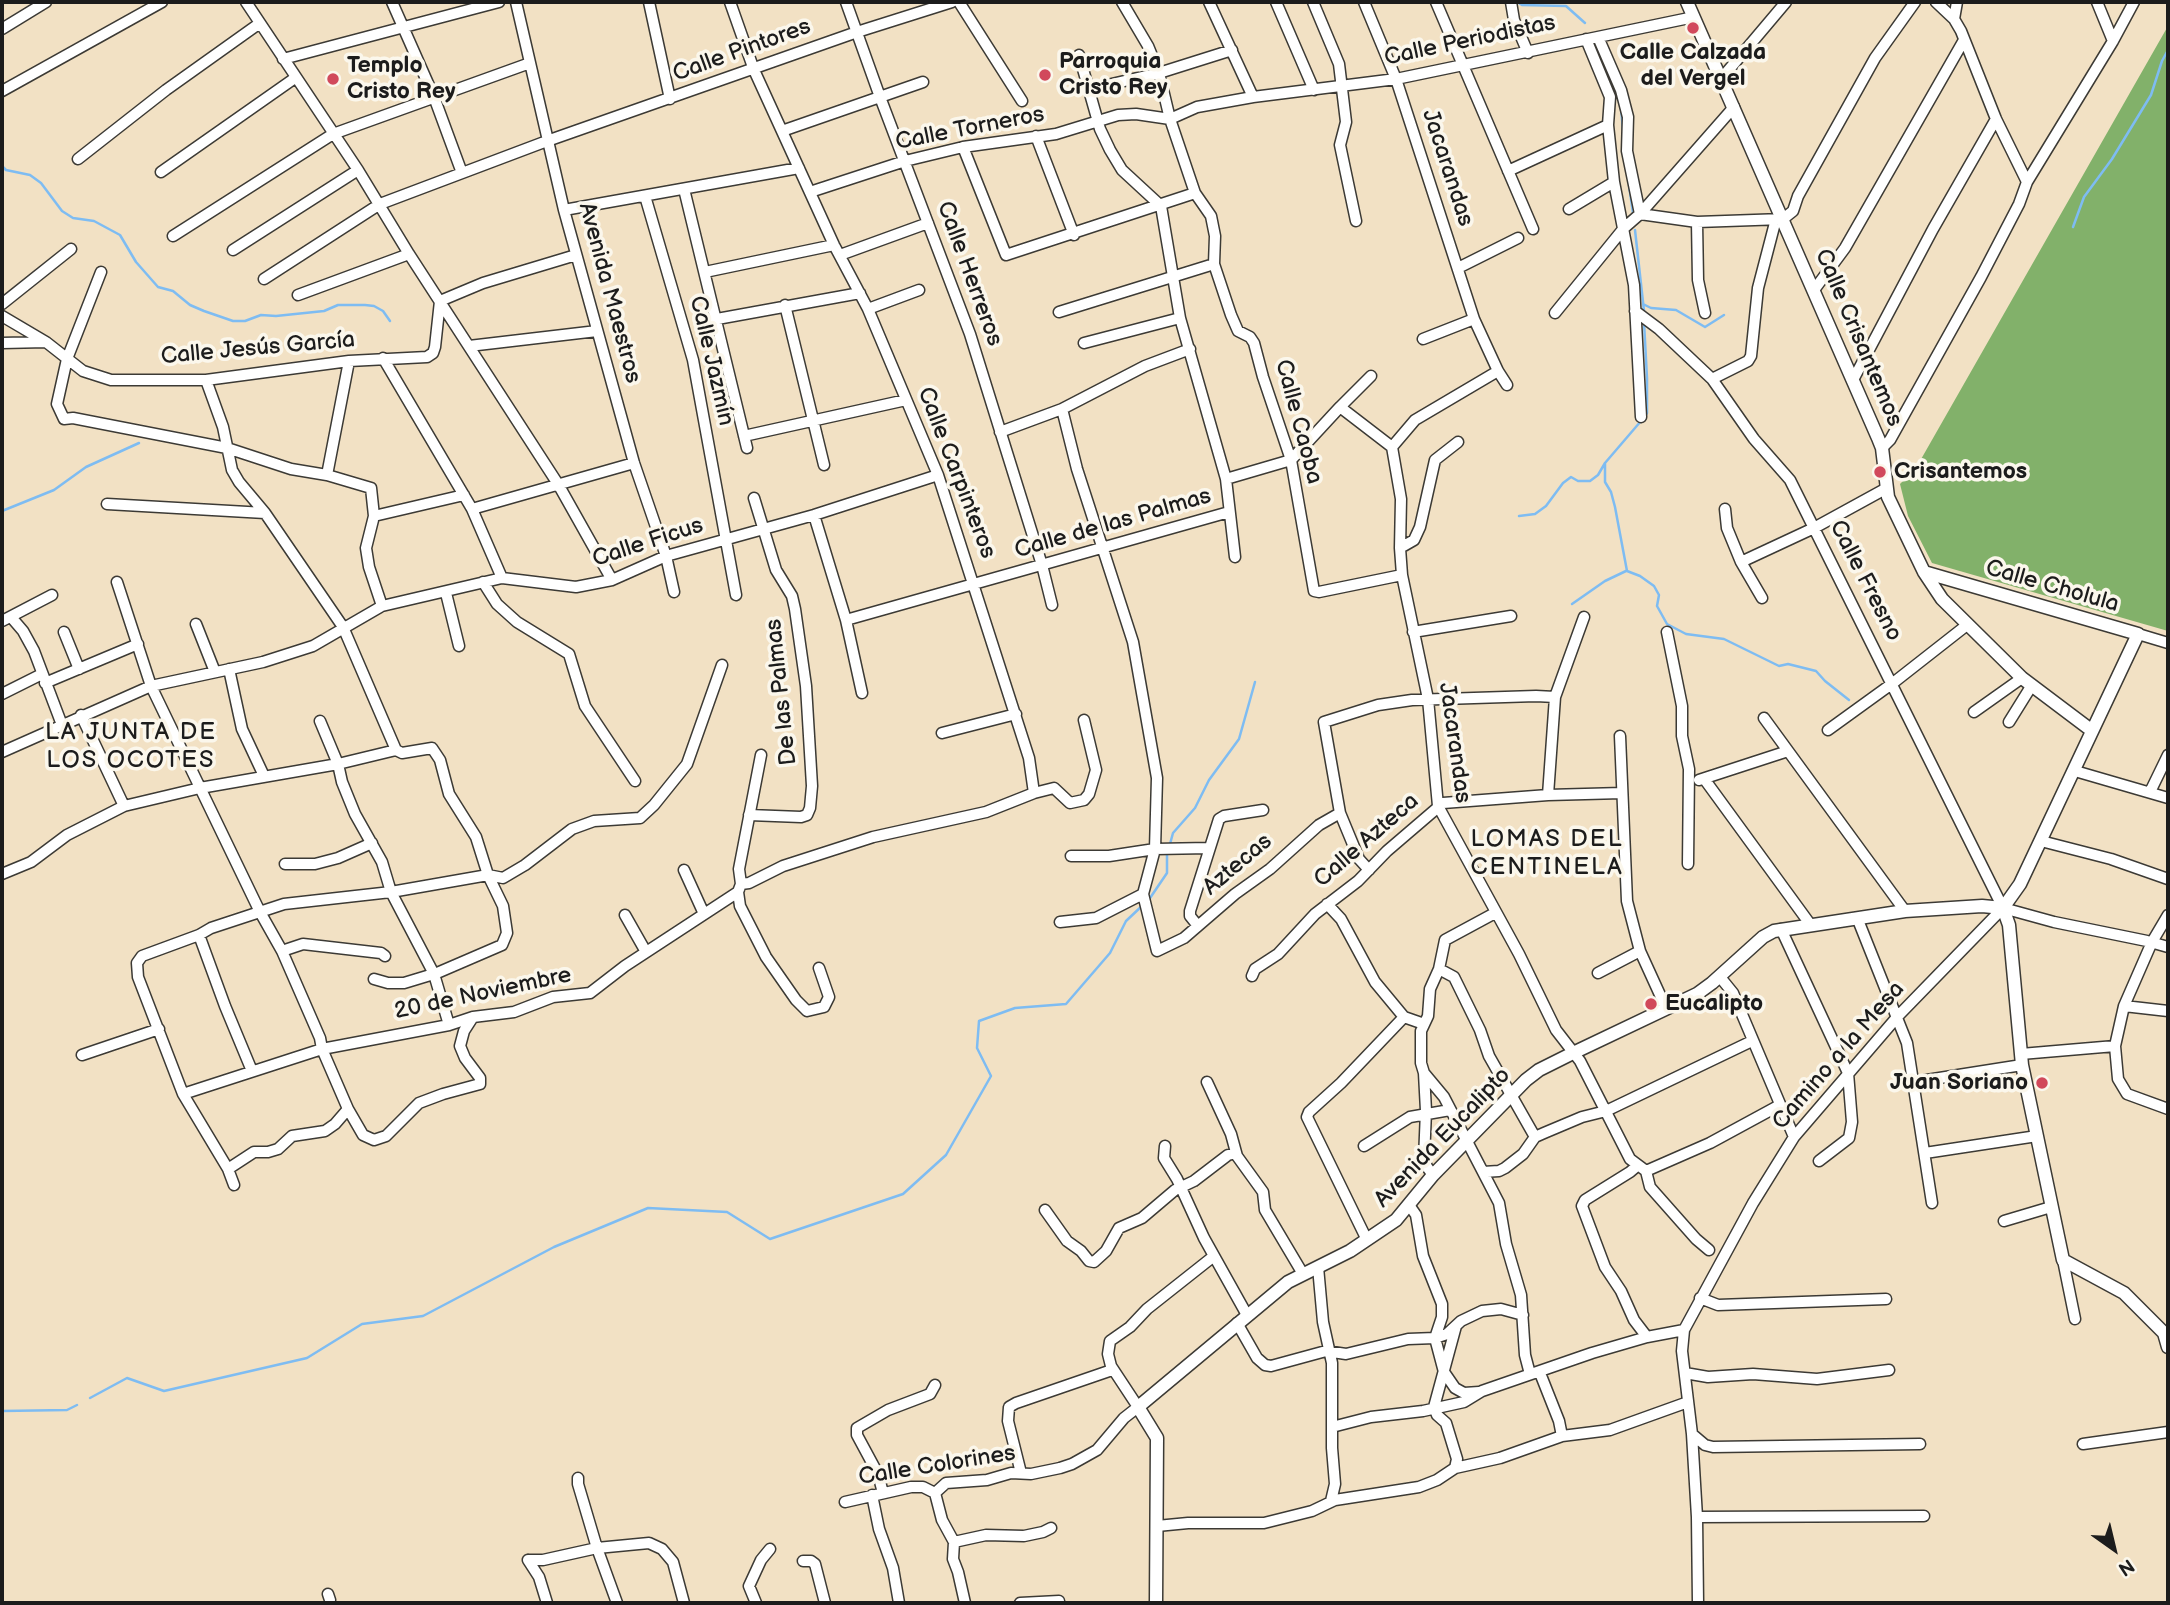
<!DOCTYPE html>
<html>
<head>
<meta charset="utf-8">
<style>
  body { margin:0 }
  #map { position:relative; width:2170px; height:1605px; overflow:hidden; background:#f2e1c4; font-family:"Balsamiq Sans",sans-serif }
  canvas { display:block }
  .frame { position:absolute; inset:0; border:4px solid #1c1c1c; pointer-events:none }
  .north { position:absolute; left:2079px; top:1514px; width:70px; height:70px; -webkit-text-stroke:5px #fbf7ec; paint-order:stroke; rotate:146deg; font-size:19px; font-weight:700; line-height:28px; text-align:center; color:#1c1c1c }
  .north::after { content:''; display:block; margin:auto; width:24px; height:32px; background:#1c1c1c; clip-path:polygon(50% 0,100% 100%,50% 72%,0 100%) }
</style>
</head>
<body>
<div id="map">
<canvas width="2170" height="1605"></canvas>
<div class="frame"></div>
<div class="north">N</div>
</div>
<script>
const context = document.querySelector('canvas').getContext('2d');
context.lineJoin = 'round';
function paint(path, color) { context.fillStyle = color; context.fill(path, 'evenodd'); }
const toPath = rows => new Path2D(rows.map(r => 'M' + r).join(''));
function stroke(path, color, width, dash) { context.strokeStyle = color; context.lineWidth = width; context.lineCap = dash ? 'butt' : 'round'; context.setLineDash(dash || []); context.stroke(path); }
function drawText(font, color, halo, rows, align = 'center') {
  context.font = font + ' "Balsamiq Sans",sans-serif'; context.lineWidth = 7; context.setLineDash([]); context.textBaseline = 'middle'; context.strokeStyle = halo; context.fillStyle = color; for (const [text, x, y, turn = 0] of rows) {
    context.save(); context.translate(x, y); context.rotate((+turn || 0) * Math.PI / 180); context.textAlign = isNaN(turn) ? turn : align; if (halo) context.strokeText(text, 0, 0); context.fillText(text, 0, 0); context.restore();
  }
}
paint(toPath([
  [2168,26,2168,631,1932,563,1908,516,1900,484,1916,468]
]), '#82b16a');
stroke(toPath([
  [1517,2,1522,5,1566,6,1585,23],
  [1610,79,1618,99],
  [1621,108,1623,130],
  [2,166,6,170,30,175,41,183,62,211,73,218,94,221,120,235,136,262,158,287,173,291,190,305,204,311,233,321,245,321,261,315,276,316,324,311,338,305,365,305,374,306,383,311,390,321],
  [1629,185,1633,213],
  [2073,227,2084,197,2112,159,2151,95,2162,61,2168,50],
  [1635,230,1644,311],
  [1643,304,1651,308,1676,310,1705,327,1724,315],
  [1644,322,1647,378,1647,413,1645,416],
  [1605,463,1605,482,1611,492,1615,507,1627,571,1640,576,1654,586,1659,595,1657,606,1667,624,1686,634,1724,639,1779,666,1788,664,1816,671,1825,681,1849,700],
  [2,511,54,490,86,467,139,443],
  [1519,516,1535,514,1546,506,1563,483,1571,477,1578,481,1590,481,1598,475,1605,463,1641,421],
  [1572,604,1605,581,1626,571],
  [1170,844,1173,833,1195,808,1209,780,1239,739,1255,682],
  [1148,901,1167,873,1167,854],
  [90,1398,127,1378,164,1391,307,1358,362,1324,423,1316,554,1247,648,1208,727,1212,770,1239,903,1194,946,1155,991,1076,977,1048,979,1021,1015,1008,1066,1004,1110,953,1126,921,1143,905],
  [2,1411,67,1410,77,1405]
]), '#7ebcf2', 2.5);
const minor = toPath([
  [246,2,358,170,409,254,558,484,612,580],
  [392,2,434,97,462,173],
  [516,2,564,210,634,463,666,556,674,592],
  [649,2,670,99],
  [730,2,754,70,834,245,868,309,938,475,1029,758,1034,793,986,812,873,837,783,866,749,883,741,884],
  [846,2,880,97,970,334,1042,565,1052,605],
  [959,2,1022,101],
  [1122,2,1148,46,1159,73,1170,119,1195,193,1211,216,1215,236,1214,264,1231,315,1238,331,1250,337,1254,343,1263,377,1291,460,1314,591,1319,592,1402,575],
  [1209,2,1253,97],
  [1276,2,1314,90],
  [1313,2,1339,64,1346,122,1340,145,1356,221],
  [1364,2,1396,79,1474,319,1498,371,1507,385],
  [1436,2,1533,229],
  [1511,2,1514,20,1528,53],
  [1936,2,1954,19,1961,31,1996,119,2027,182],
  [2097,2,2113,41],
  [1954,19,1957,2],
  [2,29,46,2],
  [1598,37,1621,90,1628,117,1627,151,1640,214,1697,222,1783,219,1793,211,1798,196,1875,58,1915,2],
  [1586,39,1610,97,1608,125,1614,182,1634,285,1641,417],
  [1079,55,1100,129,1110,150,1122,170,1161,206,1180,318,1226,479,1235,557],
  [283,59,499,2],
  [1721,79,1786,2],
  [1090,89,1159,73,1232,50],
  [2,91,162,2],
  [782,131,923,82],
  [1036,136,1074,235],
  [963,147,1006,255,1195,193],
  [78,159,166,90,260,23],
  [1508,171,1608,125],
  [161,172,295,78],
  [684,189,747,448],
  [810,192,905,161,963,147,1056,134,1118,115,1136,114,1170,119,1197,107,1253,97,1396,79,1694,17],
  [645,196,693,360,736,595],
  [1569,209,1614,182],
  [564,210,799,168],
  [1697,222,1698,280,1705,313],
  [173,236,333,134,530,63],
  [233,250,358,170],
  [840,255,928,223],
  [1458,268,1518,238],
  [101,272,67,359,57,404,64,419,73,418,227,448,291,469,327,475,371,488,374,516,366,548,369,567,382,606],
  [705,272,834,245],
  [264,279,380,204,547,141,857,32,952,2],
  [1814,290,1845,248,1964,40],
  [298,295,409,254],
  [2,304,71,249],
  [785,305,824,465],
  [868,309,919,290],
  [1635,311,1659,329,1712,379,1754,439,1790,480,2003,908],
  [1059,312,1214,264],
  [1555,313,1624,228,1640,214,1734,107],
  [2,316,46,342,83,371,111,380,206,380,349,361,427,357,433,353,435,347,440,301,483,283,576,255],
  [717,319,860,293],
  [1423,339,1474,319],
  [2,343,46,342],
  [1084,343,1180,318],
  [469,346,597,331],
  [383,358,472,509,502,578],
  [1498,371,1415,420,1392,447,1401,499,1400,548,1402,575,1428,699,1438,806,1519,954,1556,1030,1580,1061,1630,1159,1646,1171,1650,1187,1696,1239,1709,1250],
  [1712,379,1748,361,1751,356,1758,288,1776,219],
  [206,380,223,427,232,470,239,482,265,513,343,627,396,750,402,753,432,748,440,760,449,794,476,837,488,875,503,906,507,933,502,945,437,973,404,983,388,983,374,979],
  [1853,380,1933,229,1996,119],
  [1340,407,1371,376],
  [1062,409,1077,469,1133,642,1157,778,1155,849,1143,894,1157,951,1184,938,1235,894,1270,869,1319,825,1340,813],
  [1000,432,1062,409,1145,366,1190,349],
  [744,436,906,400],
  [1882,448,1890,440,1981,277,2019,204,2027,182,2113,41,2134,2],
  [1291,460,1340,407,1392,447],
  [327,475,349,361],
  [1226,479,1291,460],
  [107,504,265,513],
  [472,509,634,463],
  [1725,509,1727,528,1741,562,1762,598],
  [814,515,846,620,862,693],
  [374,516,464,495],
  [1400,548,1414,540,1420,527,1435,460,1458,442],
  [1741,562,1814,528,1887,488],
  [117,582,151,686,260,912,282,951,320,1038,322,1049,348,1109,363,1135,374,1140,386,1136,419,1103,443,1094,480,1084,480,1078,465,1058,460,1046,464,1031,473,1017],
  [483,582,497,604,517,622,569,654,585,706,635,781],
  [446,593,459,646],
  [11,617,23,631,34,651,62,725],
  [846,620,1229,512],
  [2,621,52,595],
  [196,624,215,672],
  [64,632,79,669],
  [1413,632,1511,616],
  [1667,632,1682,706,1682,736,1689,769,1688,864],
  [2138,634,2168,643],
  [229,669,242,729,264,776],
  [45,683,138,644],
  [2,694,42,674],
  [1974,712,2022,678],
  [81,715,124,806],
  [1764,718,1905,911],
  [320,721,338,764,342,782,355,814,382,862,391,892,434,974,449,1025],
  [2009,722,2032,685],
  [1828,730,1893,683,1967,625],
  [942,733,1016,714],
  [1620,736,1627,901,1640,951,1666,1008],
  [2,752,151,686,263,662,313,646,382,606,502,578,576,587,612,580,666,556,814,515,938,475],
  [761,755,739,869,741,884,738,892,740,906,766,957,796,1000,807,1011,824,1007,829,997,819,968],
  [2075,771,2168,798],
  [1699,780,1788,751],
  [1705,780,1810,924],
  [2150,792,2168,755],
  [1034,793,1054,788,1070,803,1084,800,1089,794,1096,770,1084,720],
  [1548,795,1555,697,1584,617],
  [749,815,801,817,807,815,810,808,812,786,806,686,795,609,792,596,776,570,754,498],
  [2041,841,2111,859,2168,879],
  [1071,856,1109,856,1155,849,1209,848],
  [285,864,315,864,338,858,372,843],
  [684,870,704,914],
  [1369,870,1359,859,1340,813,1324,722,1378,705,1412,700,1536,696,1555,697],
  [2,874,31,862,67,835,124,806,200,788,338,764,396,750],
  [1327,904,1341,919,1375,982,1404,1017,1424,1024],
  [2003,908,2054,922,2147,941,2168,947],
  [1495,913,1445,940,1439,969,1430,989,1428,1016,1421,1031,1421,1063,1424,1073,1444,1097,1499,1203,1506,1244,1521,1295,1525,1355,1530,1374],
  [625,915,646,952],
  [2168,915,2152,942,2124,1006,2115,1046,2118,1079,2127,1094,2168,1109],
  [1858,920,1907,1043,1932,1203],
  [1060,922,1096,918,1143,894],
  [1198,926,1190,916,1190,911,1219,819,1224,816,1263,810],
  [1781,929,1848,1073,1852,1122,1849,1138,1819,1161],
  [199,935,225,1006,252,1071],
  [282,951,303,944,381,953,385,956],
  [1439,969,1454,977,1480,1030,1489,1056,1535,1137],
  [1598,973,1640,951],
  [1252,976,1255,969,1278,954,1315,914,1358,881,1387,851,1443,803,1548,795,1622,793],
  [1720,977,1733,993,1794,1137],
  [2124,1006,2168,1011],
  [2021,1054,2115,1046],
  [82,1055,159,1029],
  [1424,1073,1426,1111,1424,1159,1427,1167,1433,1175],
  [1207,1082,1231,1134,1237,1156,1263,1192,1265,1210,1303,1274],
  [1914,1082,2022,1065],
  [183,1094,322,1049,449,1025,473,1017,514,1012,553,997,590,993,625,966,738,892],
  [1165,1146,1164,1158,1177,1179,1204,1238,1247,1315],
  [1364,1146,1410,1117,1450,1110],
  [1925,1153,2037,1136],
  [1637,1166,1630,1172,1585,1200,1582,1206,1605,1267,1621,1291,1634,1320,1647,1337],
  [228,1169,254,1152,268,1152,278,1149,292,1136,325,1131,335,1124,348,1109],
  [1646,1171,1710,1143,1780,1105],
  [1483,1172,1499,1171,1505,1168,1523,1154,1535,1137,1544,1133,1582,1117,1606,1111,1752,1041],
  [234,1185,228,1169,183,1094,138,977,137,963,142,956,199,935,211,928,284,904,391,892,488,875,503,878,525,865,572,829,594,821,640,818,654,805,687,764,722,665],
  [1045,1210,1067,1241,1081,1251,1089,1261,1094,1262,1106,1251,1119,1228,1142,1218,1175,1190,1194,1181,1228,1155,1236,1153],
  [2004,1221,2051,1207],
  [1367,1240,1307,1117,1309,1112,1341,1083,1404,1017],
  [2063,1260,2075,1319],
  [1318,1267,1323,1322,1332,1363,1332,1448,1335,1484,1331,1501],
  [1700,1298,1718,1305,1886,1299],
  [1237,1323,1257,1358,1265,1365,1271,1366,1326,1351,1346,1354,1408,1339,1435,1338,1442,1317,1442,1304,1423,1256,1416,1215,1409,1205],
  [1540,1373,1559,1421,1562,1436],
  [1685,1373,1708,1377,1753,1374,1817,1379,1889,1370],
  [1479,1392,1464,1393,1455,1388,1444,1372,1435,1338,1447,1334,1461,1321,1482,1311,1501,1309,1523,1315],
  [1434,1407,1456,1326],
  [1434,1407,1437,1415,1446,1423,1457,1459,1455,1468],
  [1332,1427,1371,1417,1423,1411,1464,1402,1482,1391,1592,1353,1647,1337,1684,1330],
  [1692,1434,1705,1445,1713,1447,1920,1444],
  [2083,1444,2168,1432],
  [1021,1473,1008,1421,1009,1407,1016,1403,1112,1370],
  [578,1478,578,1484,597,1548,617,1603],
  [883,1493,878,1474,857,1435,857,1428,888,1410,930,1394,935,1385],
  [935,1493,946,1483,987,1480,1011,1473,1031,1474,1060,1468,1072,1464,1097,1450,1124,1418,1138,1407,1111,1366,1108,1354,1110,1341,1130,1327,1147,1309,1214,1256],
  [935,1493,942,1520,954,1542,953,1559,958,1572,965,1603],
  [872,1495,879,1529,893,1568,899,1603],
  [845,1502,911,1487,923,1487,935,1493],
  [1697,1517,1924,1516],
  [1157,1526,1188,1523,1264,1523,1312,1511,1335,1500,1419,1487,1437,1480,1455,1468,1500,1458,1562,1436,1610,1430,1688,1402],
  [954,1542,986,1535,1024,1536,1043,1532,1051,1528],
  [528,1560,543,1560,597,1548,649,1543,662,1549,673,1562,684,1603],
  [528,1560,539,1577,547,1603],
  [803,1561,811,1561,815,1564,825,1603],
  [328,1594,330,1600],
  [756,1603,749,1586,761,1560,770,1549],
  [1020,1603,1059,1601],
  [1698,1603,1697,1517,1692,1434,1682,1351,1684,1330,1753,1203,1794,1137,1898,1016,2003,908]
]);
const tertiary = toPath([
  [1687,2,1878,438,1882,448,1888,497,1924,572,1942,599,2022,678,2091,730],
  [1924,572,2138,634,2020,884,2003,908],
  [2003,908,2009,925,2022,1065,2063,1260,2124,1293,2164,1333,2168,1347],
  [1156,1603,1157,1438,1138,1407,1288,1282,1350,1251,1396,1220,1433,1175,1526,1080,1539,1070,1573,1053,1697,994,1712,983,1763,937,1774,931,1905,911,1982,906,2003,908]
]);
stroke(minor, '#3c3a35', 13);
stroke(tertiary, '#3c3a35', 15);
stroke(minor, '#fff', 10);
stroke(tertiary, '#fff', 12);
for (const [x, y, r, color] of [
  [1693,28,7,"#d1495b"],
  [1045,75,7,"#d1495b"],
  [333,79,7,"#d1495b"],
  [1880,472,7,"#d1495b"],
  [1651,1004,7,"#d1495b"],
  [2042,1083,7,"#d1495b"]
]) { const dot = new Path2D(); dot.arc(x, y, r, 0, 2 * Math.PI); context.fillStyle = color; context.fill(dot); stroke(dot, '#fbf7ec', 2.5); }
drawText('23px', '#1c1c1c', '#fbf7ec', [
  ["Calle Periodistas",1470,41,-12],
  ["Calle Pintores",742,51,-20],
  ["Calle Torneros",970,129,-11],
  ["Jacarandas",1447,168,72],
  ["Calle Herreros",969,274,70],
  ["Avenida Maestros",609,293,75],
  ["Calle Crisantemos",1858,338,67],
  ["Calle Jesús García",258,349,-5],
  ["Calle Jazmín",711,361,77],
  ["Calle Caoba",1298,422,75],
  ["Calle Carpinteros",956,473,69],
  ["Calle de las Palmas",1113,524,-16],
  ["Calle Ficus",648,543,-18],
  ["Calle Fresno",1865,581,63],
  ["Calle Cholula",2052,587,16],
  ["De las Palmas",782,692,-96],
  ["Jacarandas",1454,743,82],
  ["Calle Azteca",1367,841,-41],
  ["Aztecas",1238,865,-40],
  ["20 de Noviembre",483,994,-12],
  ["Camino a la Mesa",1839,1056,-49],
  ["Avenida Eucalipto",1443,1138,-46],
  ["Calle Colorines",937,1466,-9]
]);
drawText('bold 23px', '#1c1c1c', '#fbf7ec', [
  ["Calle Calzada",1693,53,"center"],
  ["del Vergel",1693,79,"center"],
  ["Parroquia",1059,62],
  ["Cristo Rey",1059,88],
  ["Templo",347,66],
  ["Cristo Rey",347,92],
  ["Crisantemos",1894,472],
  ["Eucalipto",1665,1004],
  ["Juan Soriano",2028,1083,"right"]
], 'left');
context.letterSpacing = '2px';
drawText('24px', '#1c1c1c', '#fbf7ec', [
  ["LA JUNTA DE",131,733],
  ["LOS OCOTES",131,761],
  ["LOMAS DEL",1547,840],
  ["CENTINELA",1547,868]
]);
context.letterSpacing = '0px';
</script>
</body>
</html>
